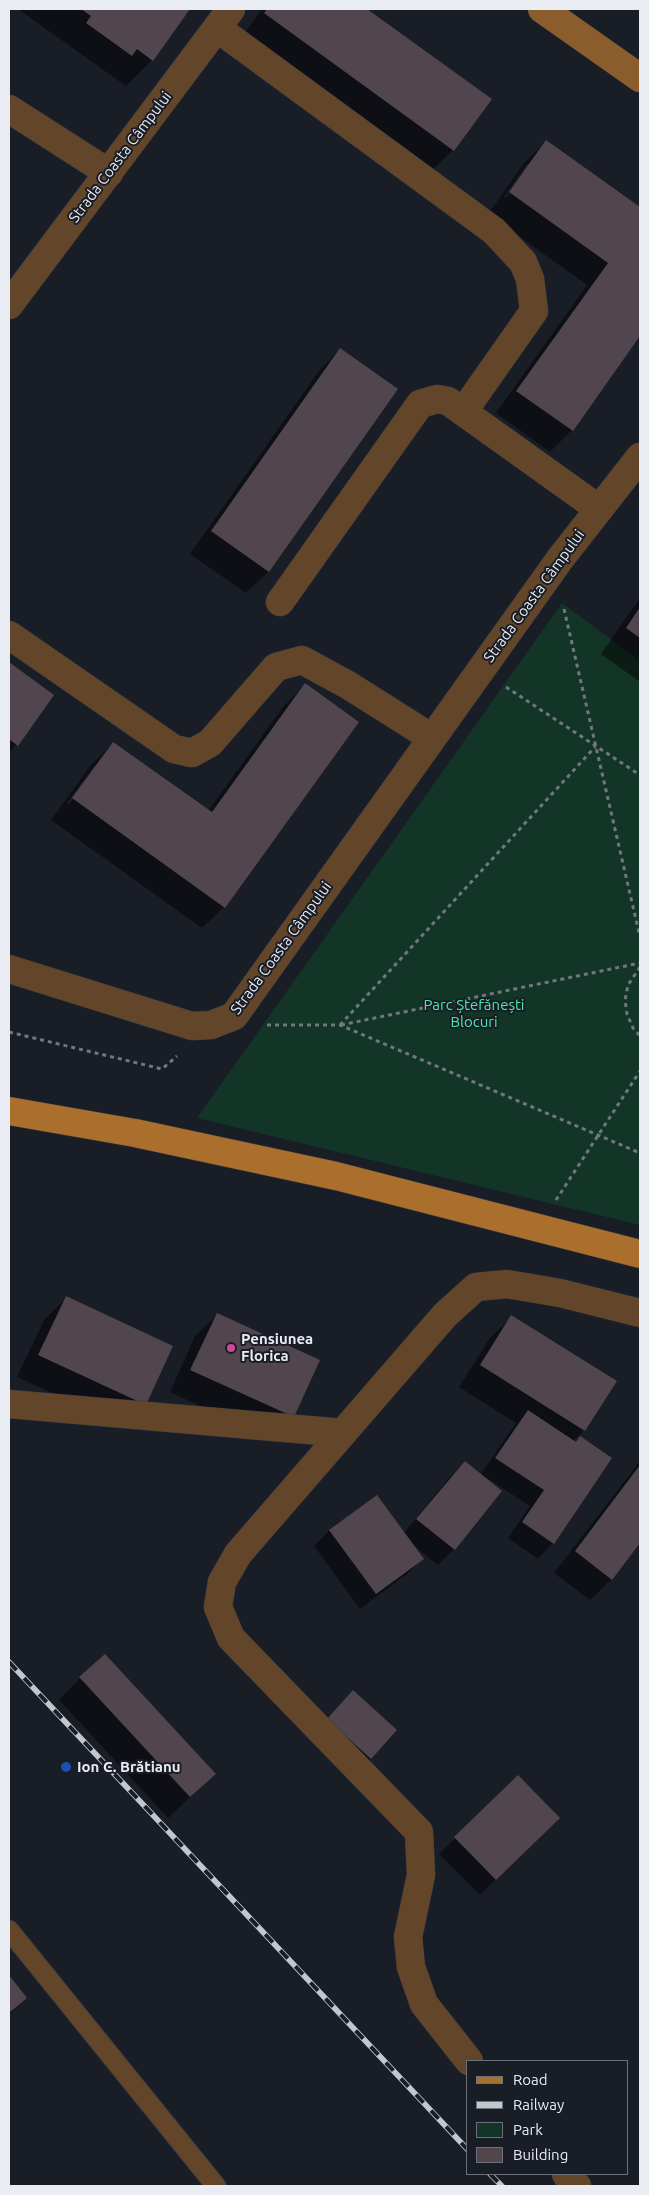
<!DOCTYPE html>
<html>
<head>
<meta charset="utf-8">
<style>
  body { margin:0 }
  #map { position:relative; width:649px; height:2195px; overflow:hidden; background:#191d26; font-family:Ubuntu,sans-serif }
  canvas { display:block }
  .frame { position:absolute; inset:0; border:10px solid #e9ecf3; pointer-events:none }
  .legend { position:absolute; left:466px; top:2060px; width:162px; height:115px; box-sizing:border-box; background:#191d26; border:1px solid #6c7078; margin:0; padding:6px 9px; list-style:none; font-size:15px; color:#e9ecf3 }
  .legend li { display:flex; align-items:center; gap:10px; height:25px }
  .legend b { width:25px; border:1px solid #6c7078 }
</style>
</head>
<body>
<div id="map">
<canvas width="649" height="2195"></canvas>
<div class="frame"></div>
<ul class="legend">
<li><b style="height:6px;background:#aa6e2d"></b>Road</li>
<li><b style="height:6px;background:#c2c6cd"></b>Railway</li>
<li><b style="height:14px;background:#133527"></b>Park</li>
<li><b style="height:14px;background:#51464e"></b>Building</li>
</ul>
</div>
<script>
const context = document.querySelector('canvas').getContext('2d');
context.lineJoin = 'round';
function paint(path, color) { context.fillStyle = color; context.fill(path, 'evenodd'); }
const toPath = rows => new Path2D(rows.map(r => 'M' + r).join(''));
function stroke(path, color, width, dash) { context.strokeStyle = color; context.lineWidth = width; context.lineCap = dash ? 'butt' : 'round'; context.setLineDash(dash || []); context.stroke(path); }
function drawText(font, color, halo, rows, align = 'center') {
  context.font = font + ' Ubuntu,sans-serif'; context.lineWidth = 4; context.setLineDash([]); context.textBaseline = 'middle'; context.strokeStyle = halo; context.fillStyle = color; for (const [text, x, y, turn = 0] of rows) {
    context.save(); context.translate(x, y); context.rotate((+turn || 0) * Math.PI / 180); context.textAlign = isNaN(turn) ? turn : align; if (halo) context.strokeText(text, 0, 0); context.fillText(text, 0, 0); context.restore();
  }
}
paint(toPath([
  [562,603,640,661,640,1225,197,1118]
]), '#133527');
paint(toPath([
  [18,9,189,9,152,60,126,86],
  [262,9,365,9,490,99,453,150,431,171,243,35],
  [546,142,640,209,640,334,572,430,550,452,496,413,587,285,488,214,524,163],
  [527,164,530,164,506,198,504,197],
  [340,349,397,389,268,572,246,593,190,554,319,371],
  [640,598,640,682,601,654],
  [9,664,53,696,9,753],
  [305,685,224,907,202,928,51,820,91,765,113,743,208,811,283,707],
  [94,766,97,766,69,804,67,803],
  [66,1298,145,1404,123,1425,17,1377,44,1320],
  [217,1315,293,1416,271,1438,170,1392,195,1336],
  [512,1317,584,1430,573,1441,553,1543,538,1559,508,1538,530,1506,487,1478,485,1479,501,1491,454,1549,438,1565,413,1545,422,1559,407,1574,360,1609,314,1546,329,1531,376,1496,404,1533,449,1478,465,1462,480,1475,516,1423,459,1387,490,1338],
  [640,1461,640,1541,612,1579,590,1600,554,1573],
  [80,1678,214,1774,168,1818,59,1700],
  [353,1692,370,1758,354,1773,312,1735],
  [518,1777,559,1818,480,1895,439,1854],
  [9,1977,26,1998,9,2015]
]), '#0007');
paint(toPath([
  [81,9,190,9,153,61,137,49,132,56,86,23,91,16],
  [267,9,367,9,492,99,454,151,264,13],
  [546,140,640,207,640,336,573,431,516,391,608,263,509,192],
  [340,348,398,389,269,572,211,531],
  [640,607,640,638,626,628],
  [9,662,54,695,18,746,9,739],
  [305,683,359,722,225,908,72,798,113,742,212,812],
  [66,1296,173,1346,146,1405,38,1355],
  [217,1313,320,1360,294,1417,190,1370],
  [511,1315,617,1381,585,1431,480,1365],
  [528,1410,576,1442,580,1436,612,1458,554,1544,522,1522,544,1490,495,1458],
  [465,1461,502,1491,455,1550,416,1519],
  [640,1465,640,1543,612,1580,575,1551],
  [377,1495,424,1559,376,1594,329,1530],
  [105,1654,216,1774,190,1797,79,1677],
  [353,1690,397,1730,371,1759,327,1719],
  [518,1775,560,1818,496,1880,454,1837],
  [9,1975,27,1998,9,2013]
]), '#51464e');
const lane = toPath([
  [9,1930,216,2186]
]);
const street = toPath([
  [217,28,494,231,523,262,530,279,534,311,463,412],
  [9,109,109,173],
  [9,305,231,9],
  [280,602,420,404,437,399,448,401,599,509],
  [9,635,174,749,192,753,210,743,276,667,302,660,348,685,432,738],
  [9,969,192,1026,211,1025,234,1016,560,559,640,457],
  [9,1404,343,1433],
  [469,2061,424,2004,411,1967,408,1937,421,1875,419,1832,231,1638,218,1607,222,1582,238,1554,445,1315,476,1287,507,1284,560,1293,640,1313],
  [566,2174,577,2186]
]);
const secondary = toPath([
  [542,9,640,78]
]);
const primary = toPath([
  [9,1111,135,1133,336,1176,640,1254]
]);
stroke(lane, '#363a43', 21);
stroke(street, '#363a43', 29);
stroke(secondary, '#363a43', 29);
stroke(primary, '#363a43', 29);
stroke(toPath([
  [564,609,640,937],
  [506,687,640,775],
  [640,967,628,985,625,1000,627,1014,633,1028,640,1036],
  [267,1025,340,1025,640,1153],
  [340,1025,595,747],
  [341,1025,640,963],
  [9,1032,162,1069,177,1056],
  [556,1200,640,1071]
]), '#72767e', 3, [4, 4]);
stroke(lane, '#63462a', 19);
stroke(street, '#63462a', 28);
stroke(secondary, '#8b5d2d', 28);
stroke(primary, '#aa6e2d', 28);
const rail = toPath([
  [9,1662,468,2150],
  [490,2174,502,2186]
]);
stroke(rail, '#c2c6cd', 5.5);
stroke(rail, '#191d26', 4, [11]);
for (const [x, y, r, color] of [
  [231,1348,5,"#d1479c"],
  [66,1767,6,"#1a4fb4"]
]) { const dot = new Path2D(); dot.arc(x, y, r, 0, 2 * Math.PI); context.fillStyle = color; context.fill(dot); stroke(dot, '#191d26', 2); }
drawText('15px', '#e9ecf3', '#191d26', [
  ["Strada Coasta Câmpului",120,157,-53],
  ["Strada Coasta Câmpului",534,596,-54],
  ["Strada Coasta Câmpului",281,948,-54]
]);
drawText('15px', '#49e9ab', '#191d26', [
  ["Parc Ștefănești",474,1005],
  ["Blocuri",474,1022]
]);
drawText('bold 15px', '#e9ecf3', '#191d26', [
  ["Pensiunea",241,1339],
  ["Florica",241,1356],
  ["Ion C. Brătianu",77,1767]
], 'left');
</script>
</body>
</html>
